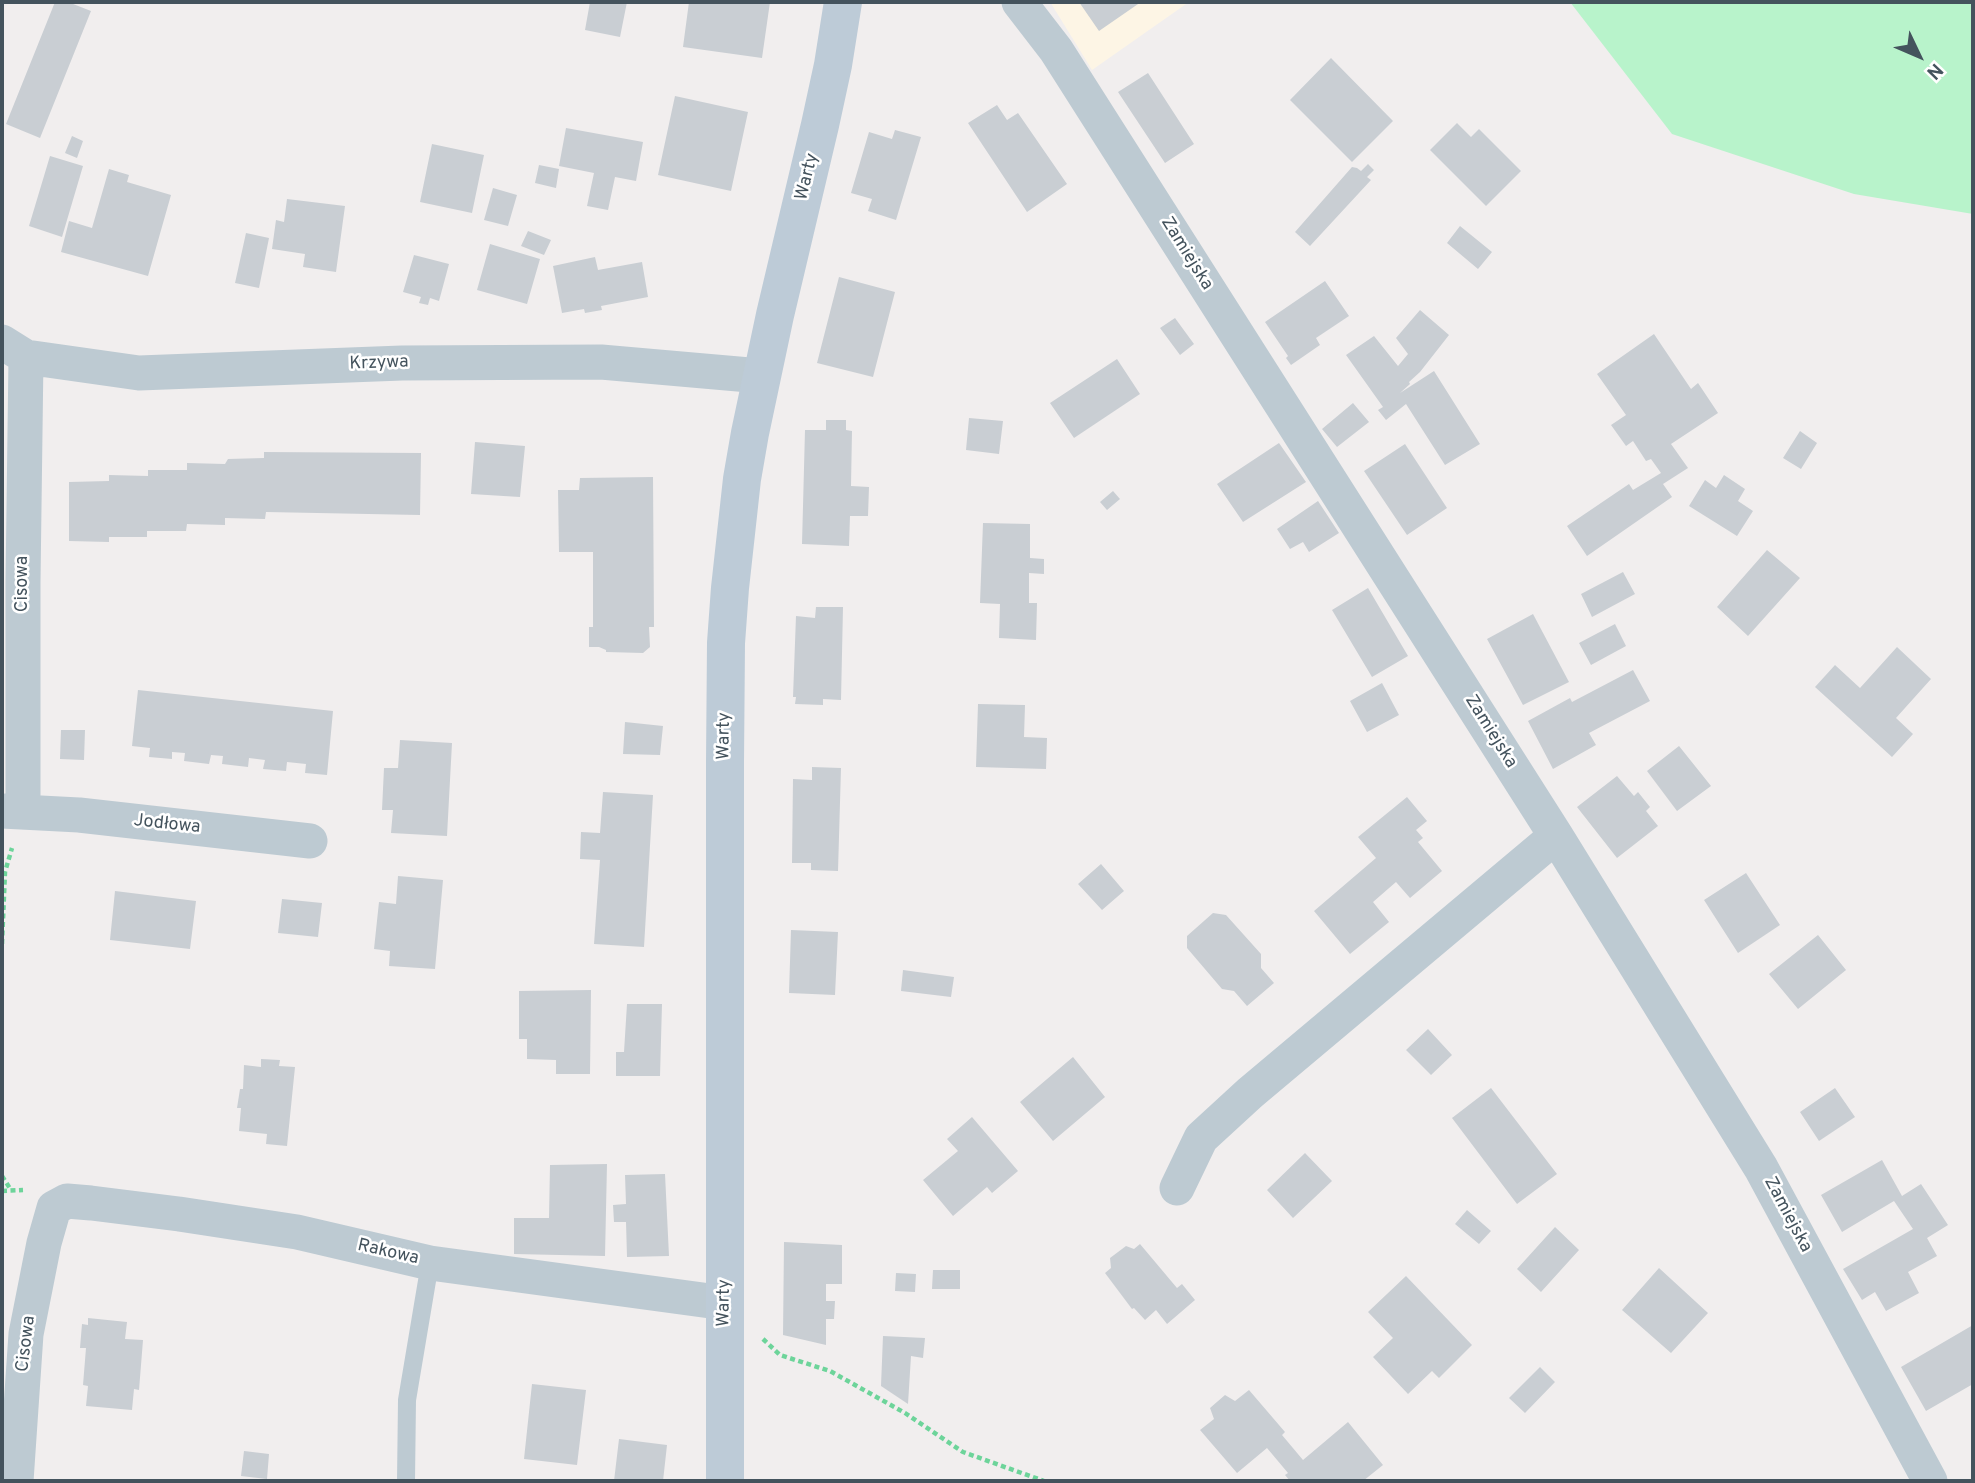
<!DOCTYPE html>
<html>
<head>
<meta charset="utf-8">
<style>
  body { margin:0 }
  #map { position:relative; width:1975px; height:1483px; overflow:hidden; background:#f1eeee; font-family:Overpass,sans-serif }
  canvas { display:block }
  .frame { position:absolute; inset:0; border:4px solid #44535d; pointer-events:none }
  .north { position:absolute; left:1884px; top:21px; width:70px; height:70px; -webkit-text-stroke:5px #fff; paint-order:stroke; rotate:134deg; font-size:19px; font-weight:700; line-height:28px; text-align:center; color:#44535d }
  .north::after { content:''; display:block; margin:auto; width:24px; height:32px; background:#44535d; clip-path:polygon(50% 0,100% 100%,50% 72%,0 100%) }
</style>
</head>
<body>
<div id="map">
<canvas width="1975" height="1483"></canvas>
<div class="frame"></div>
<div class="north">N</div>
</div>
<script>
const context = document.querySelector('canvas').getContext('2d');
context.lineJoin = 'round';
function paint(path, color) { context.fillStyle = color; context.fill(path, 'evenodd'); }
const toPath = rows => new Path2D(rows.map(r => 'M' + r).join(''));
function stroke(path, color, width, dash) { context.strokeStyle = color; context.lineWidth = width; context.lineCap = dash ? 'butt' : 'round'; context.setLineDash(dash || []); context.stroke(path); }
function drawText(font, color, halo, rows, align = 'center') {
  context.font = font + ' Overpass,sans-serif'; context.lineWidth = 5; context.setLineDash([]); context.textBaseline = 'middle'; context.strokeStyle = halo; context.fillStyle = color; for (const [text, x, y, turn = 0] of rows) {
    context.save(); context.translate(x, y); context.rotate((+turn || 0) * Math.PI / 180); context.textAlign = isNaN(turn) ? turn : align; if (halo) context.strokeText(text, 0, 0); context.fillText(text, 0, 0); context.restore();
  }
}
paint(toPath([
  [1051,2,1189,2,1092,70,1052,5]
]), '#fdf5e5');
paint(toPath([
  [1570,2,1973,2,1973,214,1854,194,1672,134]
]), '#b8f3cb');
paint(toPath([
  [55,2,68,2,91,11,40,138,6,124],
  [590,2,627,2,620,37,585,30],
  [689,2,770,2,762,58,683,47],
  [1079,2,1141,2,1099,31],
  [1331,58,1393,121,1352,162,1290,100],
  [1148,73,1194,144,1165,163,1118,92],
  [675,96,748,112,731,191,658,175],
  [997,105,1007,120,1018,113,1067,184,1027,212,968,123],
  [1457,123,1471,137,1479,129,1521,171,1486,206,1430,150],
  [566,128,643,142,636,181,615,177,608,210,587,206,594,173,559,166],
  [895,130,921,137,896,220,868,211,872,199,851,193,869,132,892,139],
  [72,136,83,141,77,158,65,153],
  [432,144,484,155,472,213,420,202],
  [50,156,83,166,62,237,29,226],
  [1368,164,1374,170,1367,177,1371,180,1310,246,1295,232,1352,167,1357,168,1361,171],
  [539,165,559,169,556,188,535,183],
  [109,169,129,175,127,182,171,195,148,276,61,252,69,221,92,228],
  [493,188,517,195,508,226,484,220],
  [287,199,345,206,336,272,303,267,305,254,272,249,276,220,284,222],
  [1460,226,1492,252,1478,269,1447,243],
  [528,231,551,240,544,255,521,246],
  [246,233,269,238,259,288,235,283],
  [490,244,540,259,527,304,477,290],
  [414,255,449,264,439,301,430,298,428,305,419,303,421,297,403,292],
  [595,257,598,270,642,262,648,297,601,306,602,310,585,313,584,309,562,313,553,266],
  [839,277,895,292,873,377,817,363],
  [1325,281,1349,316,1316,338,1320,345,1291,365,1286,358,1288,356,1265,322],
  [1420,310,1449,335,1420,372,1409,382,1410,384,1400,393,1434,371,1480,444,1445,465,1406,404,1386,420,1378,410,1383,407,1346,355,1374,336,1398,366,1408,354,1396,338],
  [1175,318,1194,344,1180,355,1160,328],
  [1654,334,1691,389,1698,383,1718,413,1671,444,1688,468,1663,484,1672,497,1587,556,1567,526,1629,484,1633,490,1661,473,1651,459,1646,461,1633,441,1626,446,1611,425,1626,415,1597,374],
  [1117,359,1140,394,1074,438,1050,403],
  [1353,403,1369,422,1337,447,1322,429],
  [969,418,1003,421,999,454,966,450],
  [826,420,846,420,846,430,852,431,851,486,869,487,868,516,850,516,849,546,802,544,805,430,826,430],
  [1800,431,1817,443,1801,469,1783,458],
  [475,442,525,446,520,497,471,494],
  [1279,443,1306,482,1243,522,1217,484],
  [1405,444,1447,508,1407,535,1364,471],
  [264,452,421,453,420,515,266,512,265,519,225,518,225,525,187,524,186,531,147,531,147,537,109,537,109,542,69,541,69,482,109,481,109,475,148,476,148,470,187,470,187,463,225,464,228,459,264,458],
  [1724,475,1745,489,1738,501,1753,511,1737,536,1689,506,1705,480,1716,488],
  [653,477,654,627,649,627,650,647,643,653,606,652,606,650,599,647,589,647,589,627,593,627,593,552,559,552,558,490,579,490,580,478],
  [1113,491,1120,499,1107,510,1100,502],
  [1318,501,1339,533,1309,552,1303,542,1290,549,1277,529],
  [983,523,1030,524,1030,558,1044,559,1044,574,1029,573,1029,603,1037,603,1036,640,999,638,1000,604,980,603],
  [1767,550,1800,578,1748,636,1717,607],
  [1623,572,1635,594,1592,617,1581,594],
  [1368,588,1408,656,1372,677,1332,610],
  [816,607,843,607,841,700,823,699,823,705,795,704,796,697,793,697,796,616,815,618],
  [1533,614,1569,682,1523,705,1487,639],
  [1615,624,1626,646,1591,665,1579,643],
  [1897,647,1931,679,1896,718,1913,734,1892,757,1815,687,1835,665,1860,688],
  [1633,670,1650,701,1589,733,1596,745,1553,769,1528,721,1570,698,1572,702],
  [1382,683,1399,715,1367,732,1350,701],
  [138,690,333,711,327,775,305,773,306,764,287,762,286,771,263,769,265,760,249,758,248,767,222,764,223,756,211,755,209,764,184,761,185,753,172,752,172,759,149,757,150,748,132,746],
  [978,704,1025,705,1024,737,1047,738,1046,769,976,767],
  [625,722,663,726,660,755,623,754],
  [61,730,85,730,84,760,60,759],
  [400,740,452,743,447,836,391,833,393,810,382,810,384,768,398,768],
  [1679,746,1711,786,1677,811,1647,771],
  [812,767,841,768,838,871,811,870,811,863,792,863,793,779,812,780],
  [1617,776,1634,796,1638,792,1650,807,1646,811,1658,826,1617,858,1577,807],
  [603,792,653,795,644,947,594,944,600,860,580,859,581,832,600,833],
  [1407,797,1427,821,1416,830,1423,838,1418,842,1442,871,1410,898,1396,882,1373,902,1389,922,1350,954,1314,911,1376,858,1358,837],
  [1101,864,1124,891,1102,910,1078,884],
  [1746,873,1780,925,1738,953,1704,900],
  [398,876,443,880,435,969,389,966,390,951,374,949,379,902,396,904],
  [115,891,196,901,190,949,110,940],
  [282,899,322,903,318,937,278,933],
  [1213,913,1226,915,1261,954,1261,968,1274,983,1247,1006,1234,991,1222,989,1187,948,1187,936],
  [791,930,838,932,835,995,789,993],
  [1818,935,1846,970,1798,1009,1769,974],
  [903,970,954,977,951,997,901,991],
  [591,990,590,1074,556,1074,556,1060,527,1059,527,1039,519,1039,519,991],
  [627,1004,662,1004,660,1076,616,1076,616,1052,624,1052],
  [1428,1029,1452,1055,1431,1075,1406,1050],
  [1073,1057,1105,1097,1053,1141,1020,1102],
  [261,1059,280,1060,279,1066,295,1067,287,1146,266,1144,267,1134,239,1131,241,1108,237,1108,240,1089,243,1089,244,1065,261,1067],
  [1491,1088,1557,1174,1517,1204,1452,1118],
  [1835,1088,1855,1117,1819,1141,1800,1112],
  [972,1117,1018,1171,992,1193,987,1187,953,1216,923,1180,958,1151,947,1139],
  [1305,1153,1332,1181,1293,1218,1267,1190],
  [1882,1160,1902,1196,1921,1184,1948,1225,1927,1238,1937,1256,1908,1272,1919,1293,1886,1311,1875,1292,1862,1300,1843,1269,1913,1229,1894,1201,1842,1232,1821,1195],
  [607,1164,605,1256,514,1254,514,1218,549,1218,550,1165],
  [665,1174,669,1256,627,1257,626,1222,614,1222,613,1205,626,1204,625,1175],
  [1467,1210,1491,1231,1479,1244,1455,1224],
  [1555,1227,1579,1250,1541,1292,1517,1269],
  [784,1242,842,1245,842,1284,826,1284,826,1301,835,1301,834,1319,826,1319,826,1345,783,1335],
  [1140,1244,1177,1288,1182,1284,1195,1300,1167,1324,1156,1310,1145,1320,1134,1308,1132,1309,1105,1273,1111,1268,1110,1258,1126,1246,1134,1249],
  [1659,1268,1708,1313,1671,1353,1622,1310],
  [933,1270,960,1270,960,1289,932,1289],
  [896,1273,916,1274,915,1292,895,1291],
  [1406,1276,1472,1345,1439,1378,1432,1371,1408,1394,1373,1357,1393,1338,1368,1312],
  [88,1318,127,1322,125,1339,143,1340,139,1390,134,1389,132,1410,86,1406,88,1386,83,1385,86,1348,80,1348,82,1324,88,1325],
  [1973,1325,1973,1384,1926,1411,1901,1367],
  [883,1336,925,1338,923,1358,911,1356,908,1404,881,1386],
  [1540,1367,1555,1382,1525,1413,1509,1398],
  [532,1384,586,1390,577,1465,524,1459],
  [1249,1390,1285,1432,1282,1435,1303,1460,1348,1422,1383,1465,1363,1481,1290,1481,1285,1475,1288,1473,1267,1448,1237,1473,1200,1430,1214,1419,1210,1408,1225,1395,1235,1401],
  [619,1439,667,1445,663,1481,614,1481],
  [244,1451,269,1454,267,1479,241,1476]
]), '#c9ced3');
stroke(toPath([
  [2,944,5,872,12,848],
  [2,1176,11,1190],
  [2,1191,23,1190],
  [763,1339,780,1355,830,1371,905,1413,963,1452,1044,1481]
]), '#6dd49a', 4.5, [5, 3.5]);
stroke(toPath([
  [406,1481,407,1400,430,1263]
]), '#bdcad2', 18);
stroke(toPath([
  [1019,2,1056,50,1556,836,1761,1168,1930,1481],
  [2,342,26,357,139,373,402,363,601,362,761,376],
  [2,811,79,815,310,841],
  [23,811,23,582,26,357],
  [1177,1188,1201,1138,1250,1093,1556,836],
  [16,1481,26,1334,44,1243,54,1208,67,1201,91,1203,179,1214,297,1232,430,1263,725,1303]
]), '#bdcad2', 35);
stroke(toPath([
  [725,1481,725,762,726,643,730,588,742,479,750,433,775,315,820,125,833,65,843,2]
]), '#bdcbd7', 38);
drawText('18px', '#44535d', '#fff', [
  ["Warty",808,177,-76],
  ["Zamiejska",1186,254,58],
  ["Krzywa",379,364,-2],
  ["Cisowa",23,584,-90],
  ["Zamiejska",1490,732,58],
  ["Warty",725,736,-89],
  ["Jodłowa",167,825,6],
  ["Zamiejska",1787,1215,62],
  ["Rakowa",388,1253,13],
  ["Warty",725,1303,-89],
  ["Cisowa",27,1344,-83]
]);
</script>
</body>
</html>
